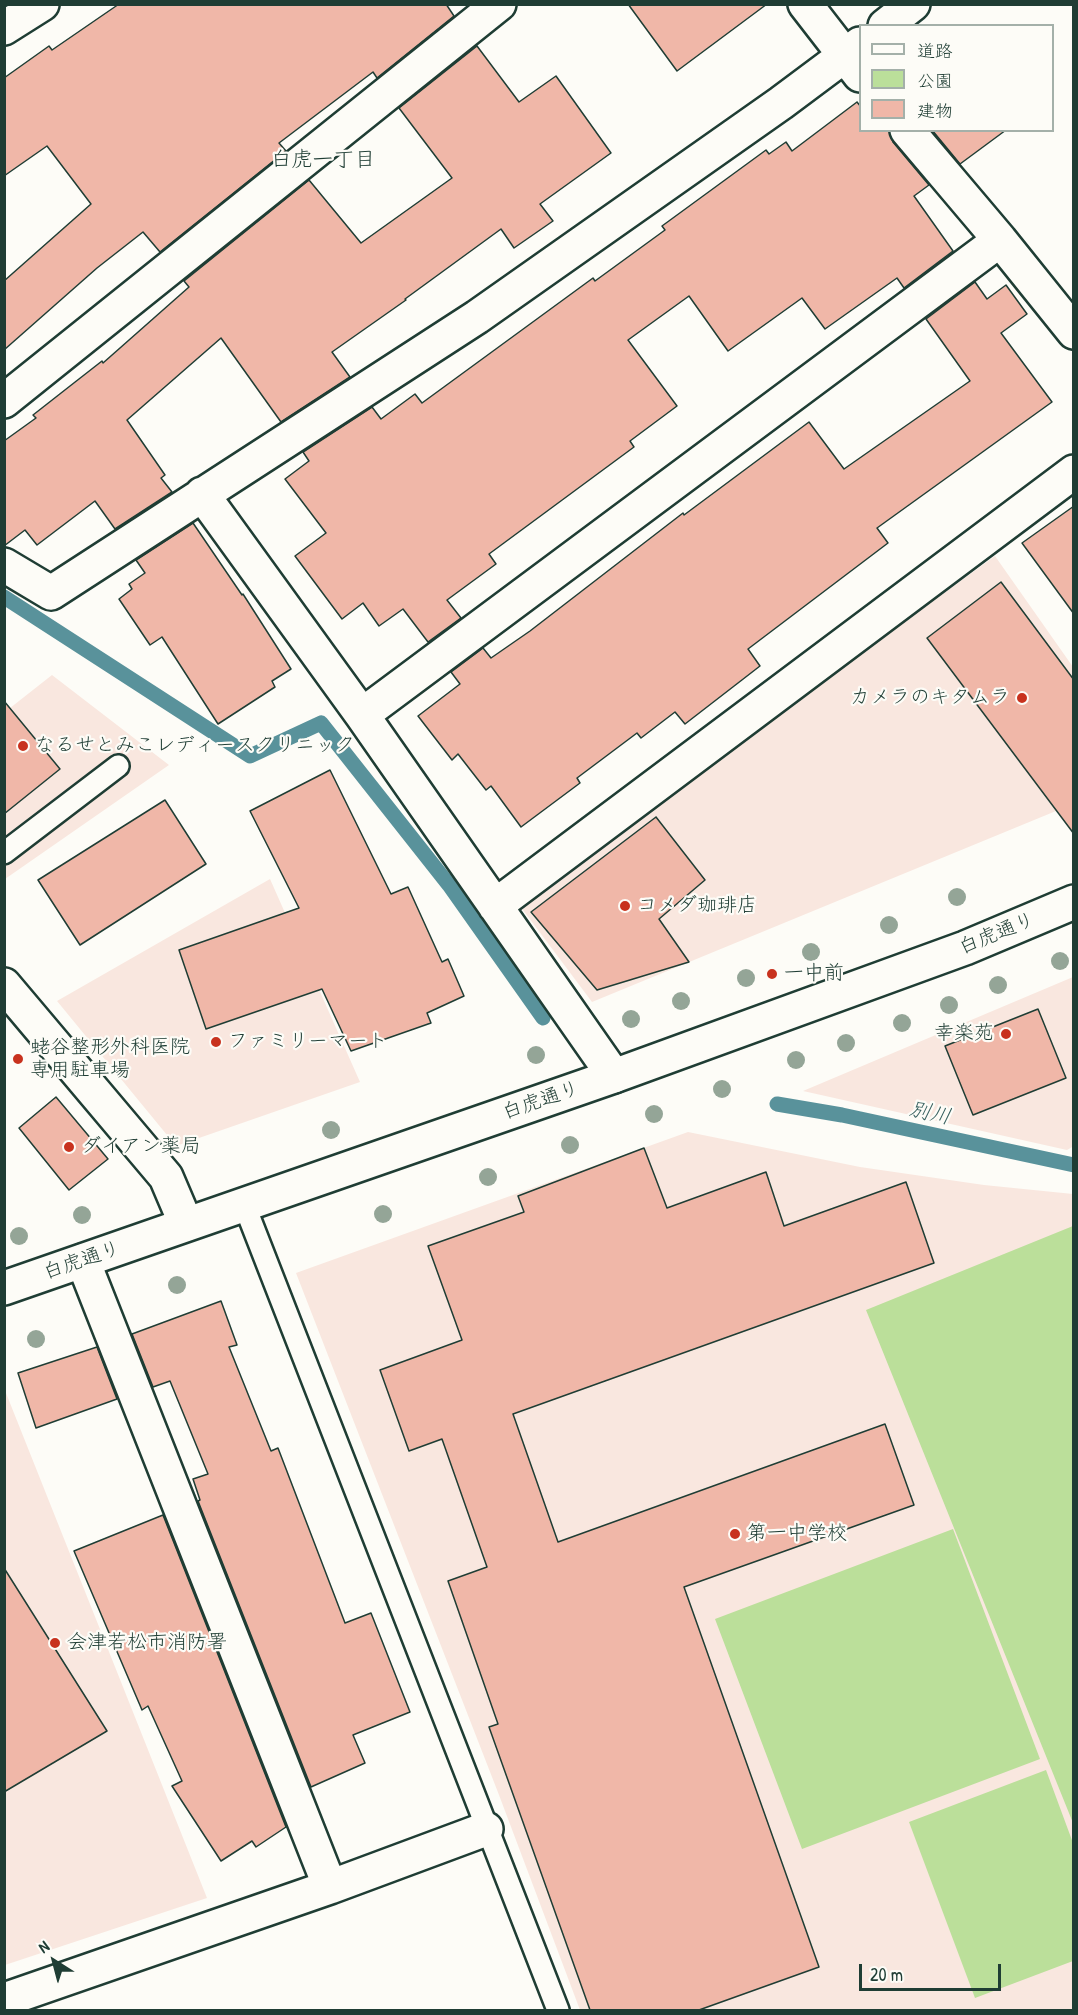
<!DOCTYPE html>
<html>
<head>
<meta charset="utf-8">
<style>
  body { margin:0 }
  #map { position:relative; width:1078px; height:2015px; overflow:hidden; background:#fdfcf7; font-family:"Patrick Hand","Klee One",sans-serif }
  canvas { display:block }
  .frame { position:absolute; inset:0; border:6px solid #1f3d34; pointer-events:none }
  .legend { position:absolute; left:859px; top:24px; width:195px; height:108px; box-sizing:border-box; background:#fdfcf7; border:2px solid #a4b0a9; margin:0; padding:8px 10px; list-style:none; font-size:18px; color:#1f3d34 }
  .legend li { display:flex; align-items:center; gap:12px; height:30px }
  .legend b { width:30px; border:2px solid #a4b0a9 }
  .north { position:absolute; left:24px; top:1931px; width:60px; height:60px; -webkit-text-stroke:4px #fdfcf7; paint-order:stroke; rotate:324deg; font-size:16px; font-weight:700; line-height:24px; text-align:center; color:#1f3d34 }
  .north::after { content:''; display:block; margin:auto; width:21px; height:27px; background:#1f3d34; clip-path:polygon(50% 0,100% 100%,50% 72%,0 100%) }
  .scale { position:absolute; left:859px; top:1964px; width:142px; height:27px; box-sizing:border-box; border:3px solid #1f3d34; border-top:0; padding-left:8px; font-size:18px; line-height:21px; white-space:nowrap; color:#1f3d34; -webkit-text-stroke:4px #fdfcf7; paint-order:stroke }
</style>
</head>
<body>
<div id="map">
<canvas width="1078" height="2015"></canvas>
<div class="frame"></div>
<ul class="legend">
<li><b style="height:8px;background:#fdfcf7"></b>道路</li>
<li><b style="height:16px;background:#bbdf9a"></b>公園</li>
<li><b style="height:16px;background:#f0b7a8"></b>建物</li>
</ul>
<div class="north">N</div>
<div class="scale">20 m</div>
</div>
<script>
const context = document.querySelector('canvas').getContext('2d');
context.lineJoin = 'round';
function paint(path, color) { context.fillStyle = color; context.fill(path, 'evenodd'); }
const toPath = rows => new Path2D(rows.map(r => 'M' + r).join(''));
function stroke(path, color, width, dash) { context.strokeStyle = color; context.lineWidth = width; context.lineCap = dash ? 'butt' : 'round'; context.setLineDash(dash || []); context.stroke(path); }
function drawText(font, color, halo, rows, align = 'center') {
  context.font = font + ' "Patrick Hand","Klee One",sans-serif'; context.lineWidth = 4.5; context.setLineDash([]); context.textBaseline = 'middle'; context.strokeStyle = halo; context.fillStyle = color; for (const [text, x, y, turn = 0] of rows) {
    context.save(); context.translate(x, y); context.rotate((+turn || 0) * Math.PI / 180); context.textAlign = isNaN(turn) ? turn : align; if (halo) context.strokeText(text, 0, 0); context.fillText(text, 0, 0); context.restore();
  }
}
paint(toPath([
  [995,556,1073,667,1073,804,592,1002,520,906,527,896],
  [52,675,169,765,5,879,5,712],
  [270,879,360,1082,176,1146,57,1001],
  [1073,977,1074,1146,1067,1150,803,1091],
  [688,1132,860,1167,984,1185,1073,1194,1073,2010,580,2010,499,1795,296,1273],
  [4,1388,207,1898,5,1965,4,1965]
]), '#f9e7df');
paint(toPath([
  [1073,1226,1073,1823,866,1310],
  [953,1529,1040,1759,802,1849,715,1619],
  [1046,1770,1073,1843,1073,1961,975,1998,909,1822]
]), '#bbdf9a');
stroke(toPath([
  [4,597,250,756,321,723,449,885,543,1018],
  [777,1104,842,1115,1074,1165]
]), '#59929b', 15);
const building = toPath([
  [119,4,446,4,454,16,377,78,373,72,279,143,286,151,160,252,143,232,97,268,4,350,4,281,91,204,47,146,4,176,4,78,49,46,52,50,119,4],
  [628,4,767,4,677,71,628,4],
  [477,46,519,102,556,76,611,153,540,204,553,221,514,248,501,229,405,299,406,300,332,352,350,377,281,422,221,338,127,420,165,475,161,478,172,492,115,529,95,501,37,545,25,530,4,546,4,441,36,418,33,415,70,386,102,361,103,363,189,287,184,281,309,180,361,243,452,178,399,108,477,46],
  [857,102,861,107,861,130,889,130,893,142,929,185,914,196,953,251,904,288,897,278,825,329,802,298,728,351,689,296,628,340,677,406,630,441,634,447,489,554,496,564,447,600,461,618,428,642,403,609,379,626,363,603,342,619,295,556,326,533,285,479,309,461,303,452,372,407,381,419,415,394,422,403,593,278,595,281,665,230,662,226,766,150,769,154,786,142,792,151,857,102],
  [932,130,1006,130,960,164,932,130],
  [975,282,987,299,1006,285,1027,314,1001,333,1052,402,877,528,888,543,748,649,760,666,685,724,675,712,641,738,637,733,577,778,580,783,521,827,491,786,486,790,458,754,452,760,418,716,460,684,451,672,483,648,491,658,530,631,683,513,684,515,809,422,844,469,970,381,926,319,975,282],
  [1074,506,1074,614,1022,543,1074,506],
  [193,523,242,595,243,594,291,669,272,681,275,687,218,724,162,637,150,645,119,599,132,589,129,584,145,573,136,560,193,523],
  [1001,582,1074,680,1074,834,927,638,1001,582],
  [4,701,60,769,4,814,4,701],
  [330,770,391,894,408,887,442,962,448,959,464,996,427,1013,431,1023,351,1051,322,989,206,1029,179,950,299,908,250,811,330,770],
  [165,800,206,864,80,945,38,880,165,800],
  [656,817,705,880,659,919,689,962,597,990,531,912,656,817],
  [1038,1009,1066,1078,973,1115,945,1046,1038,1009],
  [56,1097,108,1159,69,1190,19,1128,56,1097],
  [644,1148,667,1208,766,1172,784,1226,906,1182,934,1263,513,1414,558,1542,885,1424,914,1505,684,1587,819,1967,699,2010,590,2010,489,1727,498,1724,448,1581,487,1567,442,1439,409,1451,380,1370,462,1340,428,1246,524,1212,518,1196,644,1148],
  [221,1301,237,1345,229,1347,271,1451,278,1448,345,1623,371,1613,410,1712,353,1735,365,1763,311,1787,198,1501,200,1500,193,1479,208,1474,170,1381,153,1387,132,1334,221,1301],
  [97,1347,117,1399,36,1428,18,1373,97,1347],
  [163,1515,286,1827,256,1847,252,1841,221,1861,172,1786,182,1781,148,1706,142,1710,74,1551,163,1515],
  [4,1568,107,1731,4,1792,4,1568]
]);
paint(building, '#f0b7a8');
stroke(building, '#1f3d34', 1.5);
const service = toPath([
  [4,853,118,766],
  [244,1204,558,2010]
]);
const minor = toPath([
  [805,4,860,75],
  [885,26,913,4],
  [4,28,42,4],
  [907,130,1000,240,1074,332],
  [4,401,499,4],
  [202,494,362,715,1000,240],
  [4,565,51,593,477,317,781,103,860,44],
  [362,715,614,1076],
  [495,906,1074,472],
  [4,985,166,1177,186,1224],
  [83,1261,330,1887],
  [4,2000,330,1887,486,1829]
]);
const tertiary = toPath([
  [4,1288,614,1076,965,948,1074,902]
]);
stroke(service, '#1f3d34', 26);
stroke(minor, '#1f3d34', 38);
stroke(tertiary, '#1f3d34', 38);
stroke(service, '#fdfcf7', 21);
stroke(minor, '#fdfcf7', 33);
stroke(tertiary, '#fdfcf7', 33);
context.fillStyle = '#94a597';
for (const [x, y] of [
  [957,897],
  [889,925],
  [811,952],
  [1060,961],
  [746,978],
  [998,985],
  [681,1001],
  [949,1005],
  [631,1019],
  [902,1023],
  [846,1043],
  [536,1055],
  [796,1060],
  [722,1089],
  [654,1114],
  [331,1130],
  [570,1145],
  [488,1177],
  [383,1214],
  [82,1215],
  [19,1236],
  [177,1285],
  [36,1339]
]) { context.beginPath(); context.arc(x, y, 9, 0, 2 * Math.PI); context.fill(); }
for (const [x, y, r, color] of [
  [1022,698,6,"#c8321e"],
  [23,746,6,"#c8321e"],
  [625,906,6,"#c8321e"],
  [772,974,6,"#c8321e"],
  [1006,1034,6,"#c8321e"],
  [216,1042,6,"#c8321e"],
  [18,1059,6,"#c8321e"],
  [69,1147,6,"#c8321e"],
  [735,1534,6,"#c8321e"],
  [55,1643,6,"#c8321e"]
]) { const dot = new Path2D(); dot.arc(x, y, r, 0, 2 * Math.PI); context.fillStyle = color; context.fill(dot); stroke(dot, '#fdfcf7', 2); }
drawText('20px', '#1f3d34', '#fdfcf7', [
  ["カメラのキタムラ",1010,698,"right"],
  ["なるせとみこレディースクリニック",35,746],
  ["コメダ珈琲店",637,906],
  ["一中前",784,974],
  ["幸楽苑",994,1034,"right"],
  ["ファミリーマート",228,1042],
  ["蛯谷整形外科医院",30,1048],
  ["専用駐車場",30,1071],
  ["ダイアン薬局",81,1147],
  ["第一中学校",747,1534],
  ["会津若松市消防署",67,1643]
], 'left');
drawText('20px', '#1f3d34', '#fdfcf7', [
  ["白虎通り",997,934,-22],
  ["白虎通り",541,1101,-19],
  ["白虎通り",82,1261,-19]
]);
drawText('21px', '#1f3d34', '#fdfcf7', [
  ["白虎一丁目",323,160]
]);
drawText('italic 21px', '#37605f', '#fdfcf7', [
  ["別川",930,1114,12]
]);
</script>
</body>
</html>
